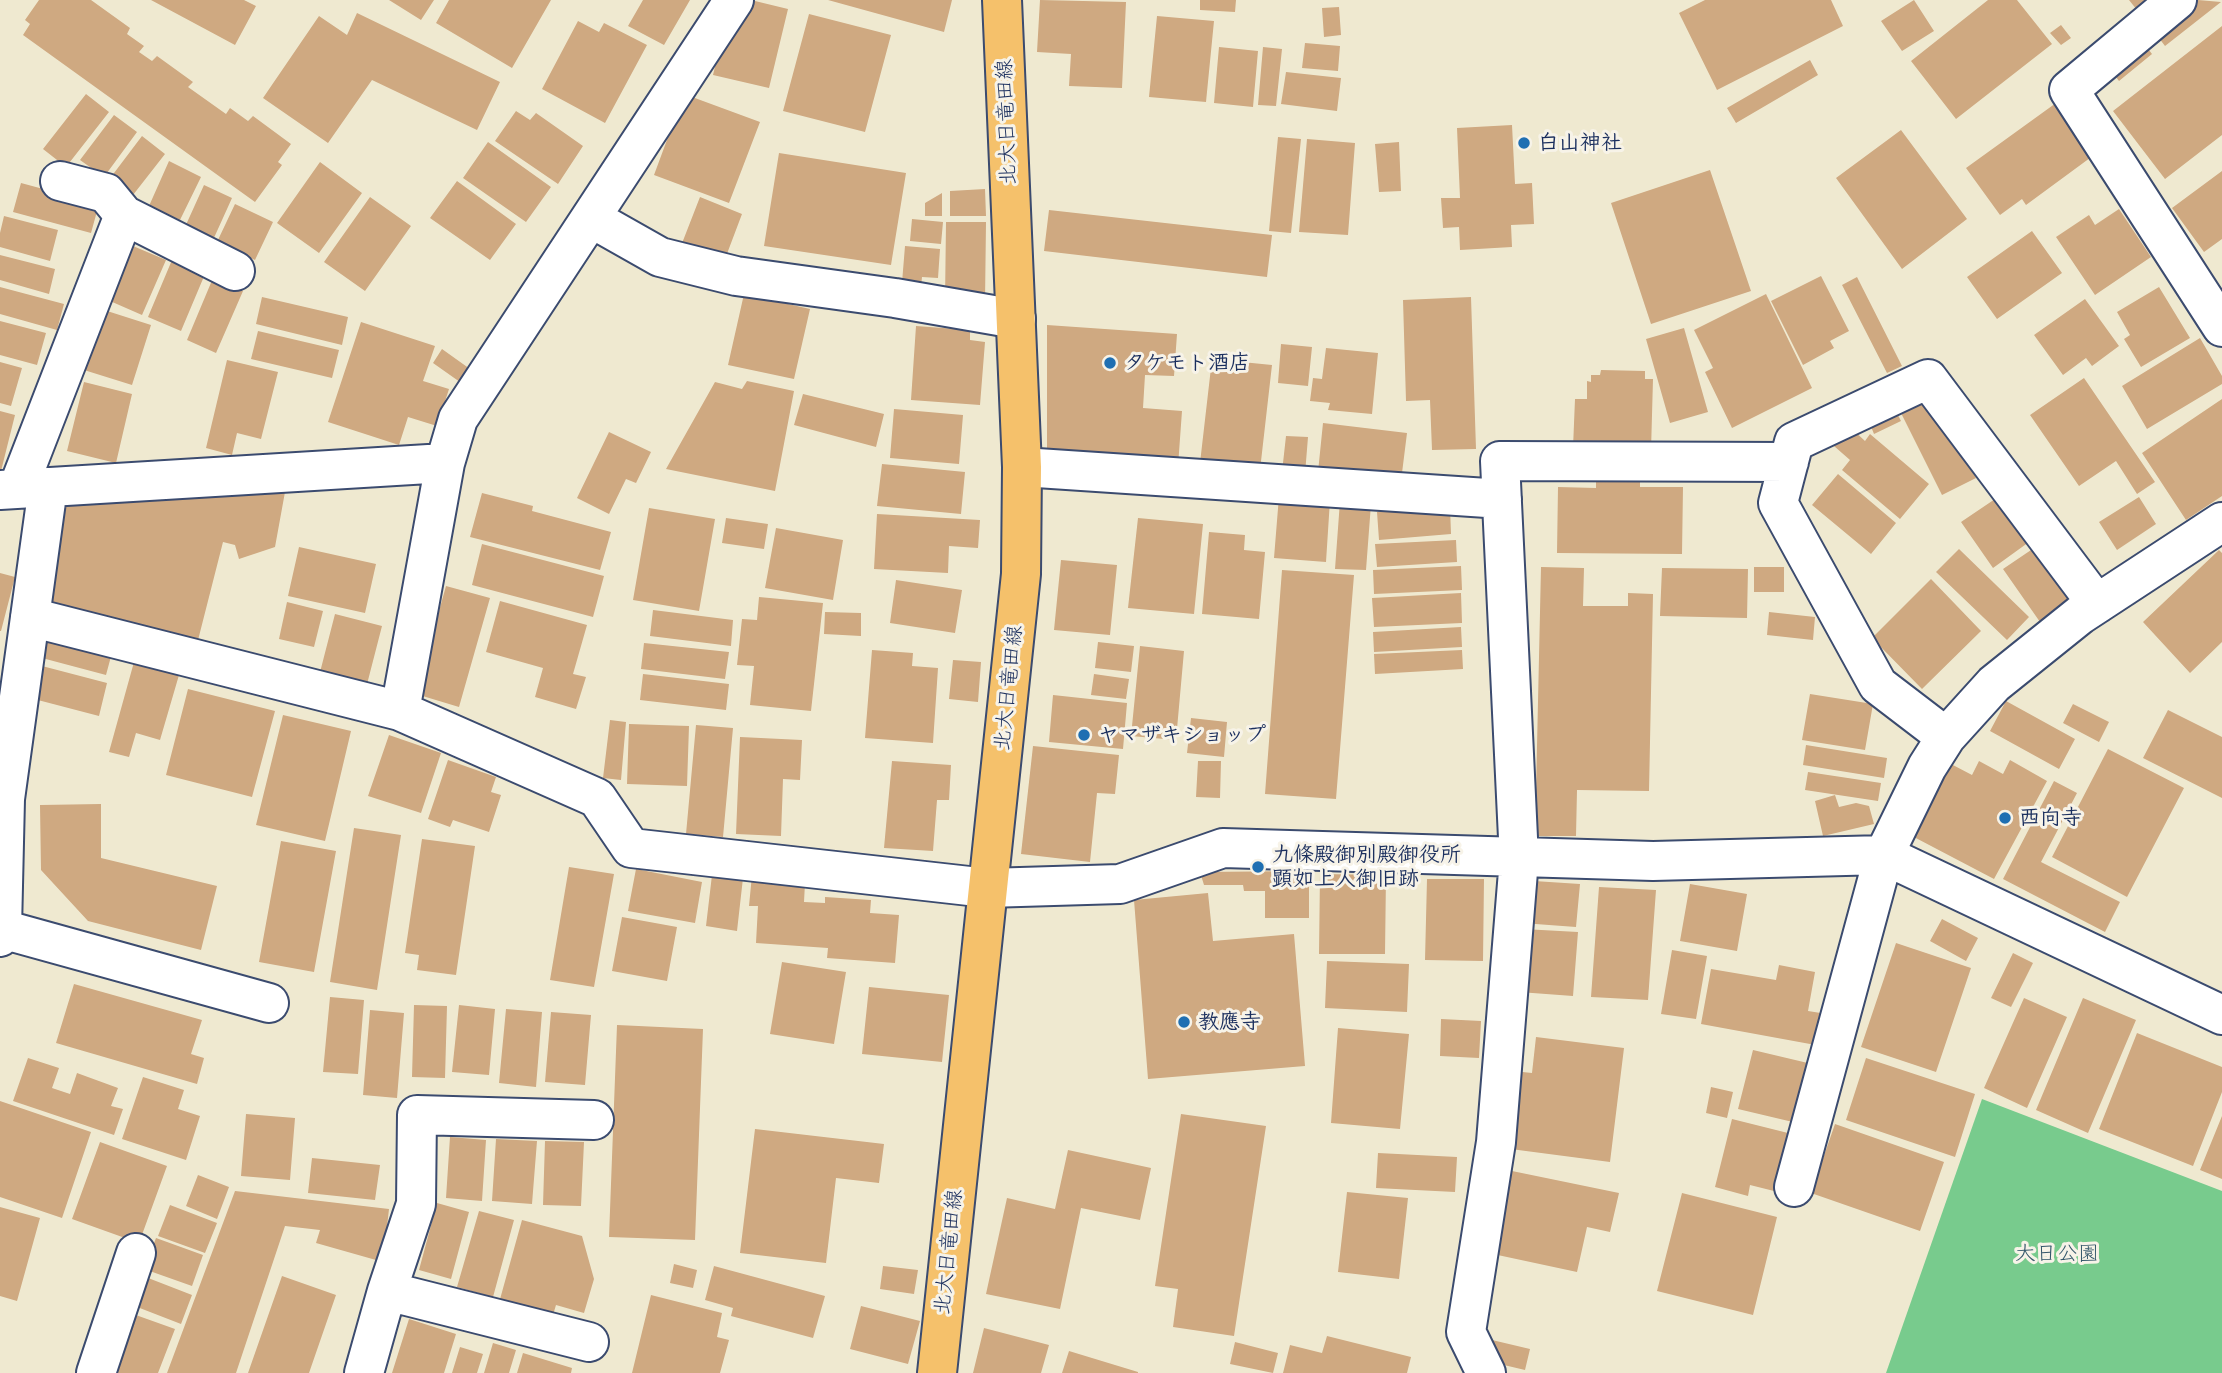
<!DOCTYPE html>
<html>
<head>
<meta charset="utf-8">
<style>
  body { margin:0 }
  canvas { display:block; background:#efe9d0 }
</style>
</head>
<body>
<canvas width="2222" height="1373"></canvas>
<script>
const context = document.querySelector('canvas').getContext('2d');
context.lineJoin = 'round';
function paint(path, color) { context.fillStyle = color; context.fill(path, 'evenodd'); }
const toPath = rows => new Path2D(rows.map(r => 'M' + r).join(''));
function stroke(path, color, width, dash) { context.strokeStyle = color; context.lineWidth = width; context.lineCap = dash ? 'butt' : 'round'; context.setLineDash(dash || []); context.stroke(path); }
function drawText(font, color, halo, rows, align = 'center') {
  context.font = font + ' "Playpen Sans","Klee One",sans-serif'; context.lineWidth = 6; context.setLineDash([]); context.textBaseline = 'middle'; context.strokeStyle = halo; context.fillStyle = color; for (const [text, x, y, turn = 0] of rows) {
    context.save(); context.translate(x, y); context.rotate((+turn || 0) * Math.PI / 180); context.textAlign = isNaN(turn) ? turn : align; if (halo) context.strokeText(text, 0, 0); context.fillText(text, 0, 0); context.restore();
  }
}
paint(toPath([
  [1982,1099,2222,1191,2222,1373,1886,1373]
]), '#78cb8d');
paint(toPath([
  [39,0,91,0,130,28,127,34,144,46,139,52,152,61,157,56,193,82,188,87,226,114,230,108,248,121,253,116,291,144,278,162,282,165,255,202,23,35,30,24,25,20],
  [151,0,244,0,256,6,235,45],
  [389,0,434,0,421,20],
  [449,0,551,0,512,68,436,23],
  [643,0,690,0,664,45,628,26],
  [828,0,952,0,944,32],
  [1040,0,1126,2,1122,88,1069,86,1071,54,1037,52],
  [1200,0,1236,0,1235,12,1200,10],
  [1705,0,1831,0,1843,26,1717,90,1679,13],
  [1914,0,1934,31,1902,51,1881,21],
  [1988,0,2017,0,2052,44,1956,119,1911,61],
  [2129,0,2149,0,2137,10],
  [2198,0,2221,2,2165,46,2156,34],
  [755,1,788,9,769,88,713,75,724,29],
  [1339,7,1341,35,1324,37,1322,8],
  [357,13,500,82,477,130,372,80,328,143,263,98,319,16,347,35],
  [809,14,891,35,865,132,783,111],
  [1157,16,1214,21,1206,102,1149,97],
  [578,21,599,32,604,23,647,45,605,123,542,89],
  [2061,25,2071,38,2061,45,2050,33],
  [2222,26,2222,135,2165,179,2113,111],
  [2143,42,2152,54,2119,81,2110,69],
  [1305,43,1340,46,1338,71,1302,68],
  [1219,47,1258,51,1253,107,1214,103],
  [1263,47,1282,49,1276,106,1258,105],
  [1810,60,1818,75,1736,123,1727,108],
  [1286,72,1341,78,1337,111,1281,104],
  [86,94,109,112,66,167,43,149],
  [684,94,760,122,729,203,654,175],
  [2056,103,2094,155,2026,205,2022,199,2000,215,1966,168],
  [516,111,530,120,536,113,583,146,558,184,495,141],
  [114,115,137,132,104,177,80,160],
  [1512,125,1515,184,1532,183,1534,224,1511,225,1512,247,1460,250,1459,227,1443,228,1441,198,1460,198,1457,128],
  [1901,130,1967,219,1902,269,1836,178],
  [142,136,165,154,133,195,111,177],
  [1278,137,1301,139,1291,233,1269,231],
  [1307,139,1355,143,1348,235,1299,232],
  [488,142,551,187,526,222,463,178],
  [1399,142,1401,191,1379,192,1375,144],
  [779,153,906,173,891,265,764,246],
  [169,161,201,177,180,220,149,206],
  [320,162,362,193,319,253,277,223],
  [1710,170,1751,291,1651,324,1611,203],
  [2222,171,2222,239,2204,252,2172,208],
  [457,181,516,224,490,260,430,218],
  [21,183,99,204,91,233,13,212],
  [204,185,232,198,213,240,185,227],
  [985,189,986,216,950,216,950,191],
  [942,193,942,216,925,216,925,203],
  [370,197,411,226,365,291,324,262],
  [700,197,742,214,722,267,679,251],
  [235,204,273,222,255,260,217,242],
  [2119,209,2151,257,2095,295,2056,237,2089,215,2095,225],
  [1049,210,1272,235,1267,277,1044,251],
  [4,216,58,230,50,261,0,247,0,233],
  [912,219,943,222,941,244,910,241],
  [946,222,986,222,985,302,945,301],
  [2032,231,2062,273,1997,319,1967,277],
  [133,246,166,260,142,315,110,301],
  [905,246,940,249,938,278,922,277,920,297,901,295],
  [0,255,55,269,49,294,0,280],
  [172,260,205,274,181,331,148,317],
  [1821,276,1849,331,1830,341,1834,348,1803,365,1771,301],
  [1857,277,1902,366,1887,373,1842,285],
  [213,278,243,291,216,353,187,340],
  [0,287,64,304,57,330,0,314],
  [2159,287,2190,338,2141,367,2124,339,2130,335,2117,312],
  [744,294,810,309,794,379,728,365],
  [1766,294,1812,388,1732,428,1705,372,1713,368,1694,330],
  [262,297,348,317,342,345,256,324],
  [1471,297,1476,449,1432,450,1430,400,1406,401,1403,300],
  [2085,299,2119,346,2092,366,2086,358,2063,375,2034,335],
  [104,310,151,325,132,385,84,370],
  [0,321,46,333,37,365,0,355],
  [361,322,435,346,423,381,449,389,437,426,408,417,399,445,328,422],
  [1047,325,1177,334,1174,376,1145,375,1143,408,1182,411,1178,466,1047,458],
  [916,326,970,330,970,340,985,342,980,405,911,400],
  [1684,328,1708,412,1670,423,1646,339],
  [258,331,339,350,332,378,251,359],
  [2200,338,2222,376,2222,384,2147,429,2122,386],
  [1281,344,1312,347,1308,386,1278,383],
  [1326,348,1378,353,1372,414,1328,410,1330,403,1310,401,1313,378,1322,379],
  [442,349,477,374,467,387,433,363],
  [1212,359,1272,365,1260,470,1200,463],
  [227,360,278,372,261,439,237,433,232,455,206,448],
  [0,362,22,368,11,406,0,403],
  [1601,370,1645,371,1645,379,1653,379,1651,451,1573,448,1575,399,1587,399,1587,381,1591,382,1591,375,1600,375],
  [2084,378,2155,482,2137,494,2116,461,2079,486,2030,415],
  [747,381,794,391,775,491,666,469,715,382,742,389],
  [84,382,132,394,116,463,67,451],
  [803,394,884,414,876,447,794,425],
  [2222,399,2222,496,2186,520,2142,453],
  [1917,400,1940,405,1976,478,1942,495,1899,409],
  [894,409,963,415,959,464,890,458],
  [0,411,15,415,1,471,0,471],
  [1896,411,1901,421,1874,434,1870,424],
  [1323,423,1407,433,1401,481,1318,472],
  [1850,427,1865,441,1870,434,1929,484,1900,519,1842,470,1850,460,1834,446],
  [609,432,651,452,636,483,626,479,609,514,577,498],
  [1286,436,1308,437,1305,474,1282,472],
  [882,464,965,472,961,514,877,506],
  [1838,474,1896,523,1871,554,1812,505],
  [1596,481,1640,482,1640,487,1683,487,1682,554,1557,553,1558,487,1596,488],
  [285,492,275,547,239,559,235,545,223,542,196,648,33,614,55,506],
  [482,493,533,506,532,511,611,532,600,570,470,537],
  [1279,496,1330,500,1326,562,1274,558],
  [1998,497,2029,542,1993,568,1961,522],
  [2139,497,2156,524,2117,550,2099,522],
  [1340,501,1371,504,1366,570,1335,569],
  [1450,507,1451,534,1379,540,1377,512],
  [649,508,715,519,699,611,633,600],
  [877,514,980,520,978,548,949,546,948,573,874,569],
  [726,518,768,524,764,549,722,543],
  [1138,518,1203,524,1194,614,1128,608],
  [776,528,843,540,833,600,765,588],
  [1209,532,1245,535,1244,550,1265,552,1259,619,1202,614],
  [1456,540,1457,562,1377,567,1375,544],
  [482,544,604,576,593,617,472,585],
  [299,547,376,564,365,613,288,596],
  [2034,548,2070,601,2040,622,2003,569],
  [1959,549,2029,617,2007,640,1936,572],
  [2219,550,2222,553,2222,642,2190,673,2143,622],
  [1061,560,1117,565,1110,635,1054,630],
  [1461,566,1462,590,1374,594,1373,570],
  [1541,567,1584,568,1583,606,1628,606,1628,593,1653,594,1649,791,1577,790,1576,836,1535,836],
  [1754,567,1784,567,1784,592,1754,592],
  [1662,568,1748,569,1747,618,1660,616],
  [1282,570,1354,575,1336,799,1265,794],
  [0,573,15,577,1,631,0,631],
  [1931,579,1981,631,1922,689,1872,638],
  [896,580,962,590,955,633,890,623],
  [446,586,490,598,459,707,416,694],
  [1461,593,1462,623,1374,627,1372,598],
  [759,597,823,603,811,711,750,705,754,666,737,665,742,619,757,620],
  [500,601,587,625,573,674,586,677,576,709,535,697,543,668,486,652],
  [287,602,323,611,314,647,279,639],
  [653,610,733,620,731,646,650,636],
  [825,612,861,613,861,636,824,634],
  [1769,612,1815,617,1813,640,1767,635],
  [335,614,382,626,365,692,318,680],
  [1461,627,1462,647,1374,652,1373,632],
  [49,632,113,649,106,675,42,658],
  [1098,642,1134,646,1131,672,1095,668],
  [644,643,729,652,725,679,641,669],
  [1140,646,1184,651,1176,740,1131,736],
  [872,650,913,653,912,666,938,668,933,743,865,738],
  [1462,650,1463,669,1375,674,1374,654],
  [953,660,981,662,978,702,949,699],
  [134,662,179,675,160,740,136,733,129,757,109,752],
  [42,666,107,683,99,716,34,699],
  [643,674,729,684,726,710,640,700],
  [1094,674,1129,679,1126,699,1091,695],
  [188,689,275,711,252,797,166,775],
  [1810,694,1873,704,1865,750,1802,740],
  [1053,695,1127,703,1123,749,1049,742],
  [2006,701,2075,739,2059,769,1990,731],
  [2073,704,2109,722,2099,742,2063,723],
  [2168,710,2222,737,2222,798,2143,758],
  [283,715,351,731,325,841,256,825],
  [1191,718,1227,722,1224,757,1187,753],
  [610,720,626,722,621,780,603,778],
  [629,724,689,726,687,786,627,784],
  [696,725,733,728,723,837,686,834],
  [389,735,441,753,421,813,368,796],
  [740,737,802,740,800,780,783,779,781,836,736,834],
  [1806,745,1887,758,1884,778,1803,765],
  [1033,746,1119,755,1115,794,1097,793,1090,862,1021,854],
  [2108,749,2184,788,2127,897,2052,857],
  [448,760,496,777,491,792,501,795,489,832,453,820,450,827,428,819],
  [2010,760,2047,781,1994,879,1912,836,1951,764,1972,775,1979,761,2003,774],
  [892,761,951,765,949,800,937,800,933,851,884,848],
  [1198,761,1221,761,1220,798,1196,797],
  [1808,772,1881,783,1878,801,1805,790],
  [2054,781,2077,793,2041,862,2120,902,2105,932,2003,879],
  [1835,795,1839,807,1856,803,1869,806,1874,824,1823,836,1815,801],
  [101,804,101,858,217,886,201,950,88,921,41,870,40,805],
  [354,828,401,835,377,990,330,982],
  [422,839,475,846,456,975,417,970,419,955,405,953],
  [281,841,336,851,314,972,259,962],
  [569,867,614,874,594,987,550,980],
  [636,869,702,882,695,923,628,911],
  [1309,871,1309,918,1265,918,1265,891,1244,891,1243,885,1204,885,1200,872],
  [1320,874,1386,875,1385,954,1319,954],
  [712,875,743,878,737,931,706,926],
  [752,875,805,883,804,902,825,903,825,897,871,900,870,913,899,915,895,963,827,958,828,948,756,943,758,906,749,906],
  [1427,879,1484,879,1483,961,1425,960],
  [1534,881,1580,884,1576,927,1522,923],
  [1690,884,1747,894,1737,951,1680,941],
  [1599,887,1656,890,1648,1000,1591,997],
  [1208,893,1213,941,1294,934,1305,1066,1148,1079,1134,900],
  [622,917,677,927,667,981,612,971],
  [1942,919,1978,938,1966,961,1930,941],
  [1523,929,1578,932,1573,996,1519,992],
  [1896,943,1971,968,1936,1072,1861,1047],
  [1672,950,1707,956,1696,1019,1661,1014],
  [2013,953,2033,963,2011,1007,1991,998],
  [1327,961,1409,964,1407,1012,1325,1008],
  [782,962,846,972,834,1044,770,1034],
  [1779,965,1815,972,1808,1011,1827,1014,1821,1046,1701,1024,1711,969,1776,980],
  [74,984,202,1020,191,1054,204,1058,197,1084,56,1043],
  [869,987,949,995,942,1062,862,1054],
  [330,997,364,1000,358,1074,323,1072],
  [2024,998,2067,1017,2027,1108,1984,1088],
  [2083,998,2136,1020,2088,1133,2036,1110],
  [414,1005,447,1006,445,1078,412,1077],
  [459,1005,495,1009,489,1075,452,1072],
  [506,1009,542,1012,536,1087,499,1083],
  [370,1010,404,1013,397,1098,363,1095],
  [551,1012,591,1015,585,1085,545,1082],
  [1441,1019,1481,1021,1479,1058,1440,1056],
  [617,1025,703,1029,695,1240,609,1237],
  [1338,1028,1409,1034,1400,1129,1331,1123],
  [2137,1033,2222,1067,2222,1092,2193,1166,2099,1129],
  [1536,1037,1624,1048,1610,1162,1503,1148,1513,1071,1532,1073],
  [1753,1050,1812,1064,1797,1123,1738,1109],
  [28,1058,59,1068,52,1088,70,1094,77,1073,118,1088,111,1106,123,1109,114,1135,13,1101],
  [1866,1058,1975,1094,1955,1157,1846,1120],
  [143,1077,184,1090,178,1109,200,1116,186,1160,122,1139],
  [1711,1087,1733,1092,1727,1118,1706,1113],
  [0,1101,91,1132,62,1218,0,1197],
  [246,1114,295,1118,290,1180,241,1176],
  [1181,1114,1266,1126,1234,1336,1173,1327,1178,1289,1155,1286],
  [2222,1116,2222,1179,2200,1170],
  [1732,1119,1792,1134,1778,1192,1750,1185,1748,1196,1715,1187],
  [1835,1124,1944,1162,1920,1231,1811,1193],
  [755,1129,884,1144,879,1183,836,1178,826,1263,740,1253],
  [450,1137,486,1140,482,1201,446,1198],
  [496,1139,537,1141,532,1204,492,1201],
  [545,1141,584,1142,581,1206,543,1205],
  [100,1142,167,1166,139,1243,72,1219],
  [1068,1150,1151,1168,1140,1220,1081,1208,1060,1309,986,1294,1007,1198,1055,1209],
  [1378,1153,1457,1157,1455,1192,1376,1188],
  [312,1158,380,1165,375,1200,308,1193],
  [1512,1171,1619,1193,1610,1232,1587,1227,1577,1272,1493,1254],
  [198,1175,229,1187,217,1219,186,1206],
  [235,1191,389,1209,383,1262,316,1243,320,1230,285,1226,236,1373,167,1373],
  [1347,1192,1408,1198,1399,1279,1338,1272],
  [1682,1193,1777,1217,1753,1315,1657,1291],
  [437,1203,469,1212,451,1279,419,1270],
  [170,1205,217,1223,205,1253,158,1236],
  [0,1207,40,1218,17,1301,0,1296],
  [479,1211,514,1220,493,1297,457,1287],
  [522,1220,582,1236,594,1279,584,1313,556,1305,550,1325,497,1310],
  [156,1238,203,1255,192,1286,144,1269],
  [674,1264,697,1270,693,1288,670,1283],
  [714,1266,825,1296,813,1338,731,1316,733,1308,705,1300],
  [883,1266,918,1270,914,1294,880,1289],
  [143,1276,192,1295,181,1324,132,1305],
  [282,1276,336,1295,309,1373,248,1373],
  [651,1295,722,1313,717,1337,729,1340,720,1373,632,1373],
  [861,1306,920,1321,908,1364,850,1349],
  [133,1314,175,1329,158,1373,109,1373],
  [409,1319,456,1334,444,1373,392,1373],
  [984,1328,1049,1345,1041,1373,973,1373],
  [1327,1336,1411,1357,1407,1373,1283,1373,1290,1345,1322,1353],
  [1492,1340,1530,1349,1525,1370,1487,1361],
  [1235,1342,1278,1353,1273,1373,1230,1364],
  [493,1343,516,1350,509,1373,484,1373],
  [460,1347,483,1354,477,1373,452,1373],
  [1069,1351,1138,1372,1138,1373,1062,1373],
  [523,1353,572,1368,571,1373,517,1373]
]), '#cfa981');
const minor = toPath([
  [734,0,458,419,445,463,400,711,597,798,631,848,987,888,1120,884,1223,848,1653,861,1884,855,2222,1015],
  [2177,0,2069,90,2222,327],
  [60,181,106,193,124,215,235,271],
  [591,218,660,257,736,276,895,298,1016,319],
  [1022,467,1502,499],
  [18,488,124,215],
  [0,490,445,463],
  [30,617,400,711],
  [1946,737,1878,685,1778,503,1794,442,1928,379,2097,604],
  [0,928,2,929,5,799,48,487],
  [0,937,2,929,269,1003],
  [1794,1187,1884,855,1927,767,1946,737,1994,684,2080,615,2222,522],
  [387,1291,589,1342],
  [96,1373,136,1253],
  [364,1373,387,1291,416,1204,417,1115,594,1120],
  [1486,1373,1466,1332,1496,1142,1519,859,1500,461,1789,462]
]);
const major = toPath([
  [937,1373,1021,574,1022,467,1002,0]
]);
stroke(minor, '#3b4b6f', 42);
stroke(major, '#3b4b6f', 42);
stroke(minor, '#fff', 38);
stroke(major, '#f5c16b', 38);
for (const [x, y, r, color] of [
  [1524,143,7,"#1f6fb2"],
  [1110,363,7,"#1f6fb2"],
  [1084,735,7,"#1f6fb2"],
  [2005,818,7,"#1f6fb2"],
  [1258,867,7,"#1f6fb2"],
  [1184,1022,7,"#1f6fb2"]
]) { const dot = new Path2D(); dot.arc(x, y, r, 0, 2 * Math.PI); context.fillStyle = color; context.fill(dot); stroke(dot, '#f7f3e8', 2.5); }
drawText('21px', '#1b2f5e', '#f7f3e8', [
  ["北大日竜田線",1007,122,-92],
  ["北大日竜田線",1009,688,-84],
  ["北大日竜田線",949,1252,-84]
]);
drawText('bold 21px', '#1b2f5e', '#f7f3e8', [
  ["白山神社",1538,143],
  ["タケモト酒店",1124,363],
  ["ヤマザキショップ",1098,735],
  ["西向寺",2019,818],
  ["九條殿御別殿御役所",1272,855],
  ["顕如上人御旧跡",1272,879],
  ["教應寺",1198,1022]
], 'left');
drawText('21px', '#32566a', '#f7f3e8', [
  ["大日公園",2057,1254]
]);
</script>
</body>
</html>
